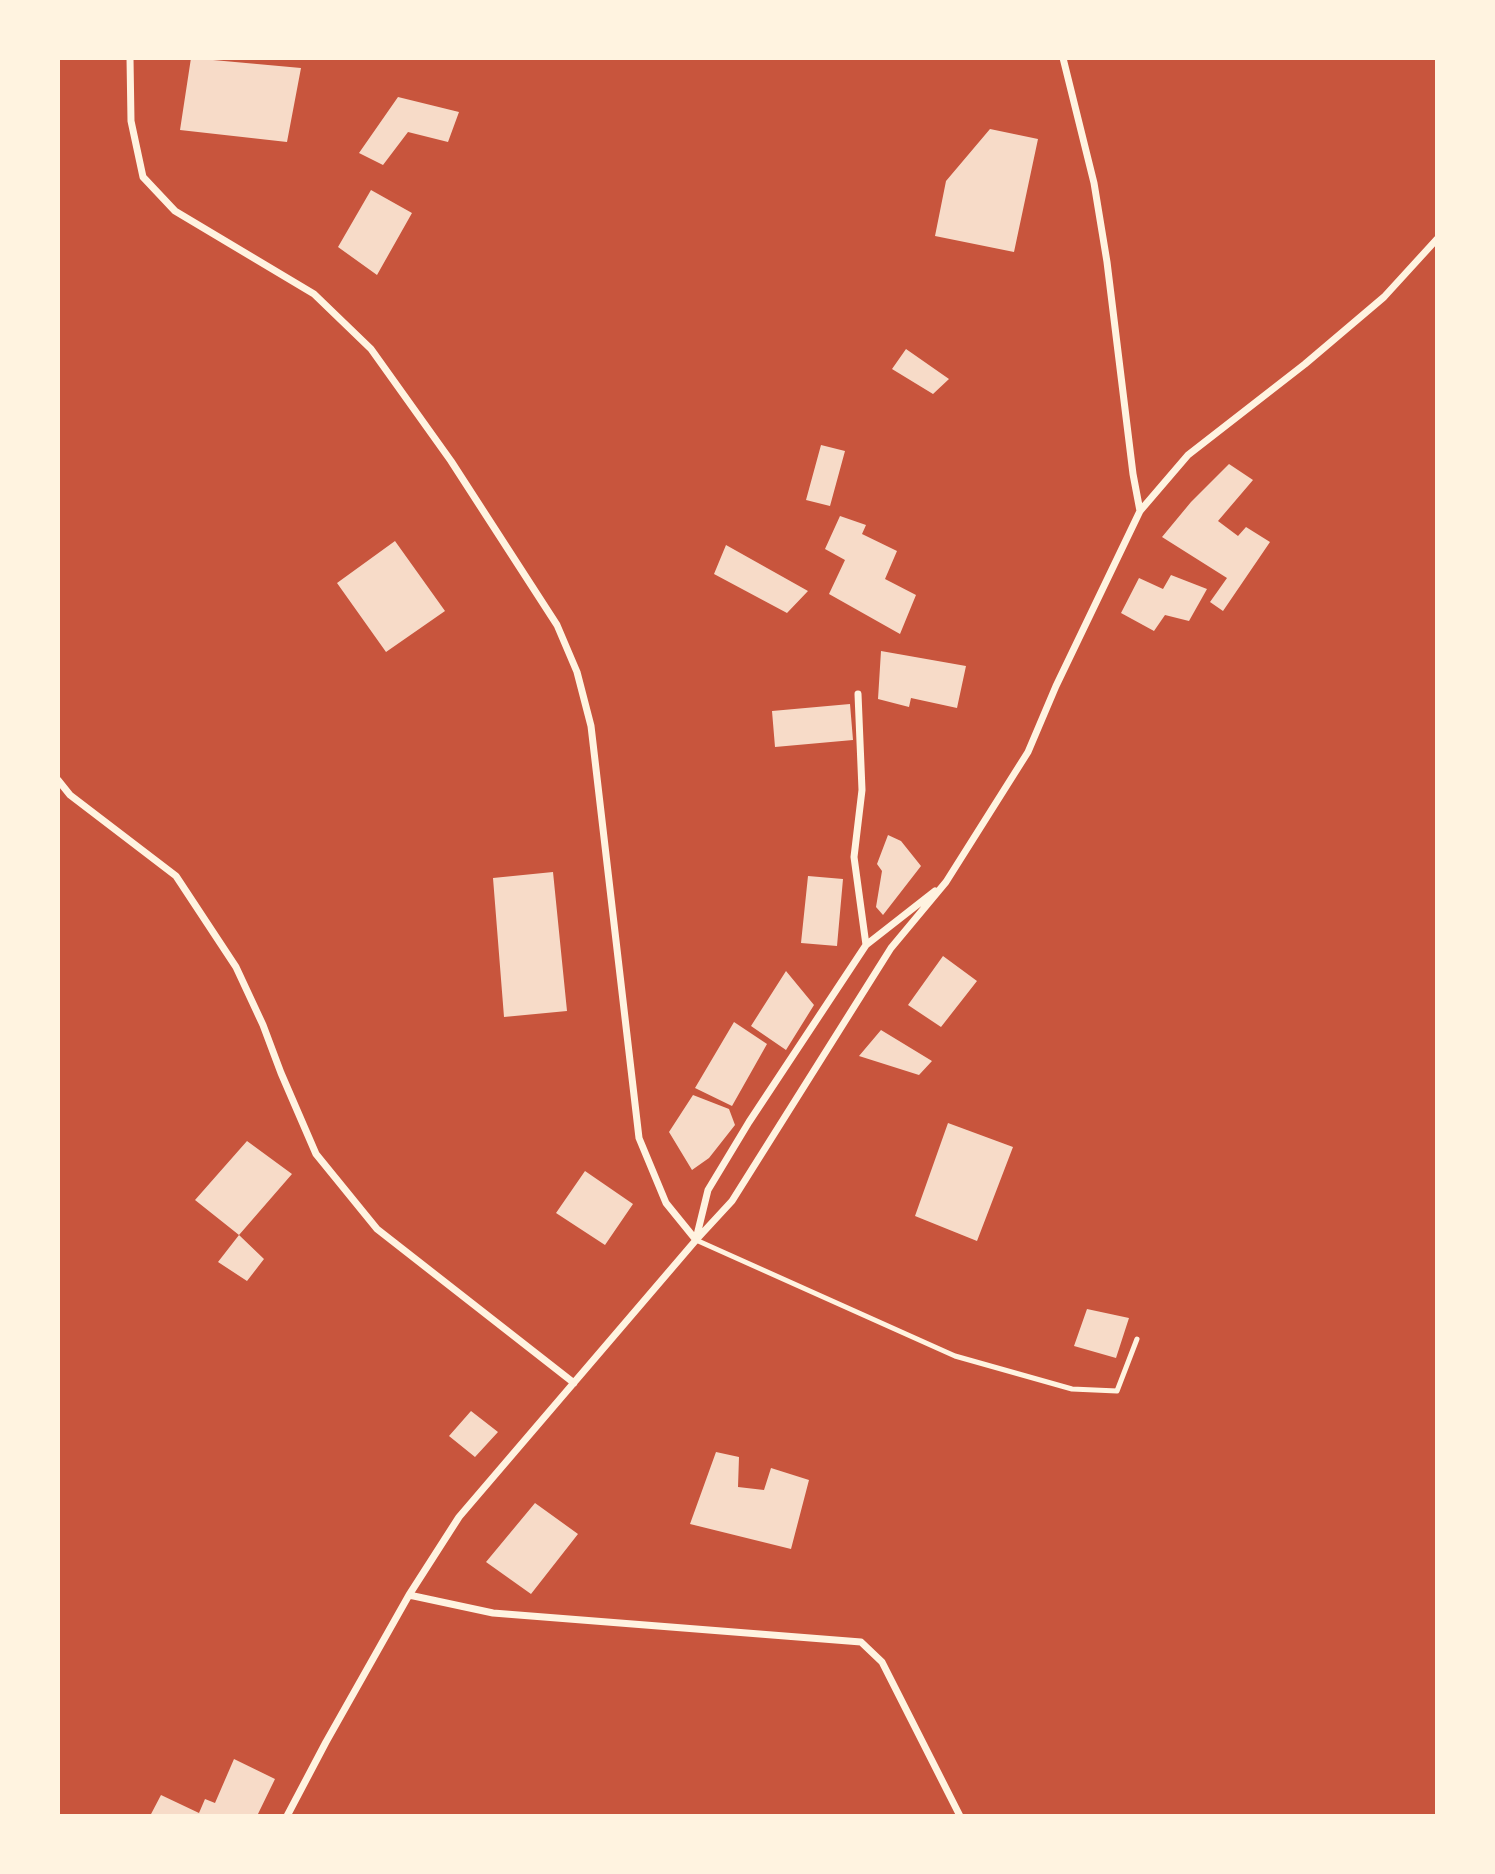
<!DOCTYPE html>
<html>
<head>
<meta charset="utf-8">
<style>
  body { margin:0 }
  #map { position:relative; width:1495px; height:1874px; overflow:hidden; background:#c8553d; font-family:"Open Sans",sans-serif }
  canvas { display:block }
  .frame { position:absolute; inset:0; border:60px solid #fff3e0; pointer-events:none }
</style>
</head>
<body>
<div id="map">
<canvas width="1495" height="1874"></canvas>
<div class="frame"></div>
</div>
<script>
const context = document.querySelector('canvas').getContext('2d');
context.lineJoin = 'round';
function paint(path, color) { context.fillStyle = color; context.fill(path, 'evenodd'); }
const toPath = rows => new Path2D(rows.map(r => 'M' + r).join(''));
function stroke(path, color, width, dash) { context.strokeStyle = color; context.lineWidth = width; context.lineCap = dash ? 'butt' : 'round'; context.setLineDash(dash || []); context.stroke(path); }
paint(toPath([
  [191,58,301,68,287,142,180,130],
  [398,97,459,112,448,142,408,132,383,165,359,153],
  [990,129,1038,139,1014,252,935,236,946,181],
  [371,190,412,213,377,275,338,247],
  [906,349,949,379,933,394,892,369],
  [821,445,845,451,830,506,806,500],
  [1229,464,1253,480,1218,521,1238,536,1246,527,1270,542,1223,611,1210,602,1227,578,1162,537,1191,502],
  [840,516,866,525,862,534,897,551,885,579,916,595,900,634,829,594,845,560,825,549],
  [395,541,445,611,386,652,337,583],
  [726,545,808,591,787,613,714,574],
  [1171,575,1207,589,1189,621,1165,615,1154,631,1121,613,1139,578,1163,589],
  [881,651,966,666,957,708,911,698,909,707,878,699],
  [850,704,853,740,775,747,772,711],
  [888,835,901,841,921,866,883,915,876,907,882,871,877,864],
  [553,872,567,1011,504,1017,493,878],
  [808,876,843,879,837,946,801,943],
  [943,956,977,981,941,1027,908,1005],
  [786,971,814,1005,786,1050,751,1026],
  [734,1022,767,1044,732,1106,695,1088],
  [881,1030,932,1061,919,1075,859,1056],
  [693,1095,729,1109,735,1125,709,1158,692,1170,669,1132],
  [948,1123,1013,1147,977,1241,915,1216],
  [247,1141,292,1174,239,1235,195,1200],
  [585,1171,633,1204,605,1245,556,1213],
  [239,1235,264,1259,247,1281,218,1262],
  [1087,1309,1129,1318,1116,1358,1074,1346],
  [471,1411,498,1432,475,1457,449,1436],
  [716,1452,739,1457,738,1487,764,1490,771,1468,809,1480,791,1549,690,1524],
  [535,1503,578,1534,531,1594,486,1562],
  [234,1759,275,1779,257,1816,150,1816,161,1795,199,1813,205,1799,215,1803]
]), '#f7dbc8');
stroke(toPath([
  [696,1240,955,1356,1072,1389,1117,1391,1137,1339]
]), '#fff3e0', 5);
stroke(toPath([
  [130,58,131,121,143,177,175,211,314,294,371,349,451,461,557,625,577,672,591,726,639,1138,666,1203,696,1240],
  [1063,58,1094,183,1107,262,1133,474,1140,511],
  [858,694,862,790,854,857,866,945],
  [58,780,70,795,176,876,236,967,263,1025,281,1073,316,1154,377,1229,574,1383],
  [696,1239,708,1190,749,1122,866,945,935,891],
  [409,1595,493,1613,861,1642,882,1662,960,1816],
  [287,1816,326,1742,409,1595,459,1517,696,1240,732,1201,891,948,946,882,1028,752,1056,686,1140,511,1188,455,1305,364,1384,297,1437,239]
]), '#fff3e0', 7);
</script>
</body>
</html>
